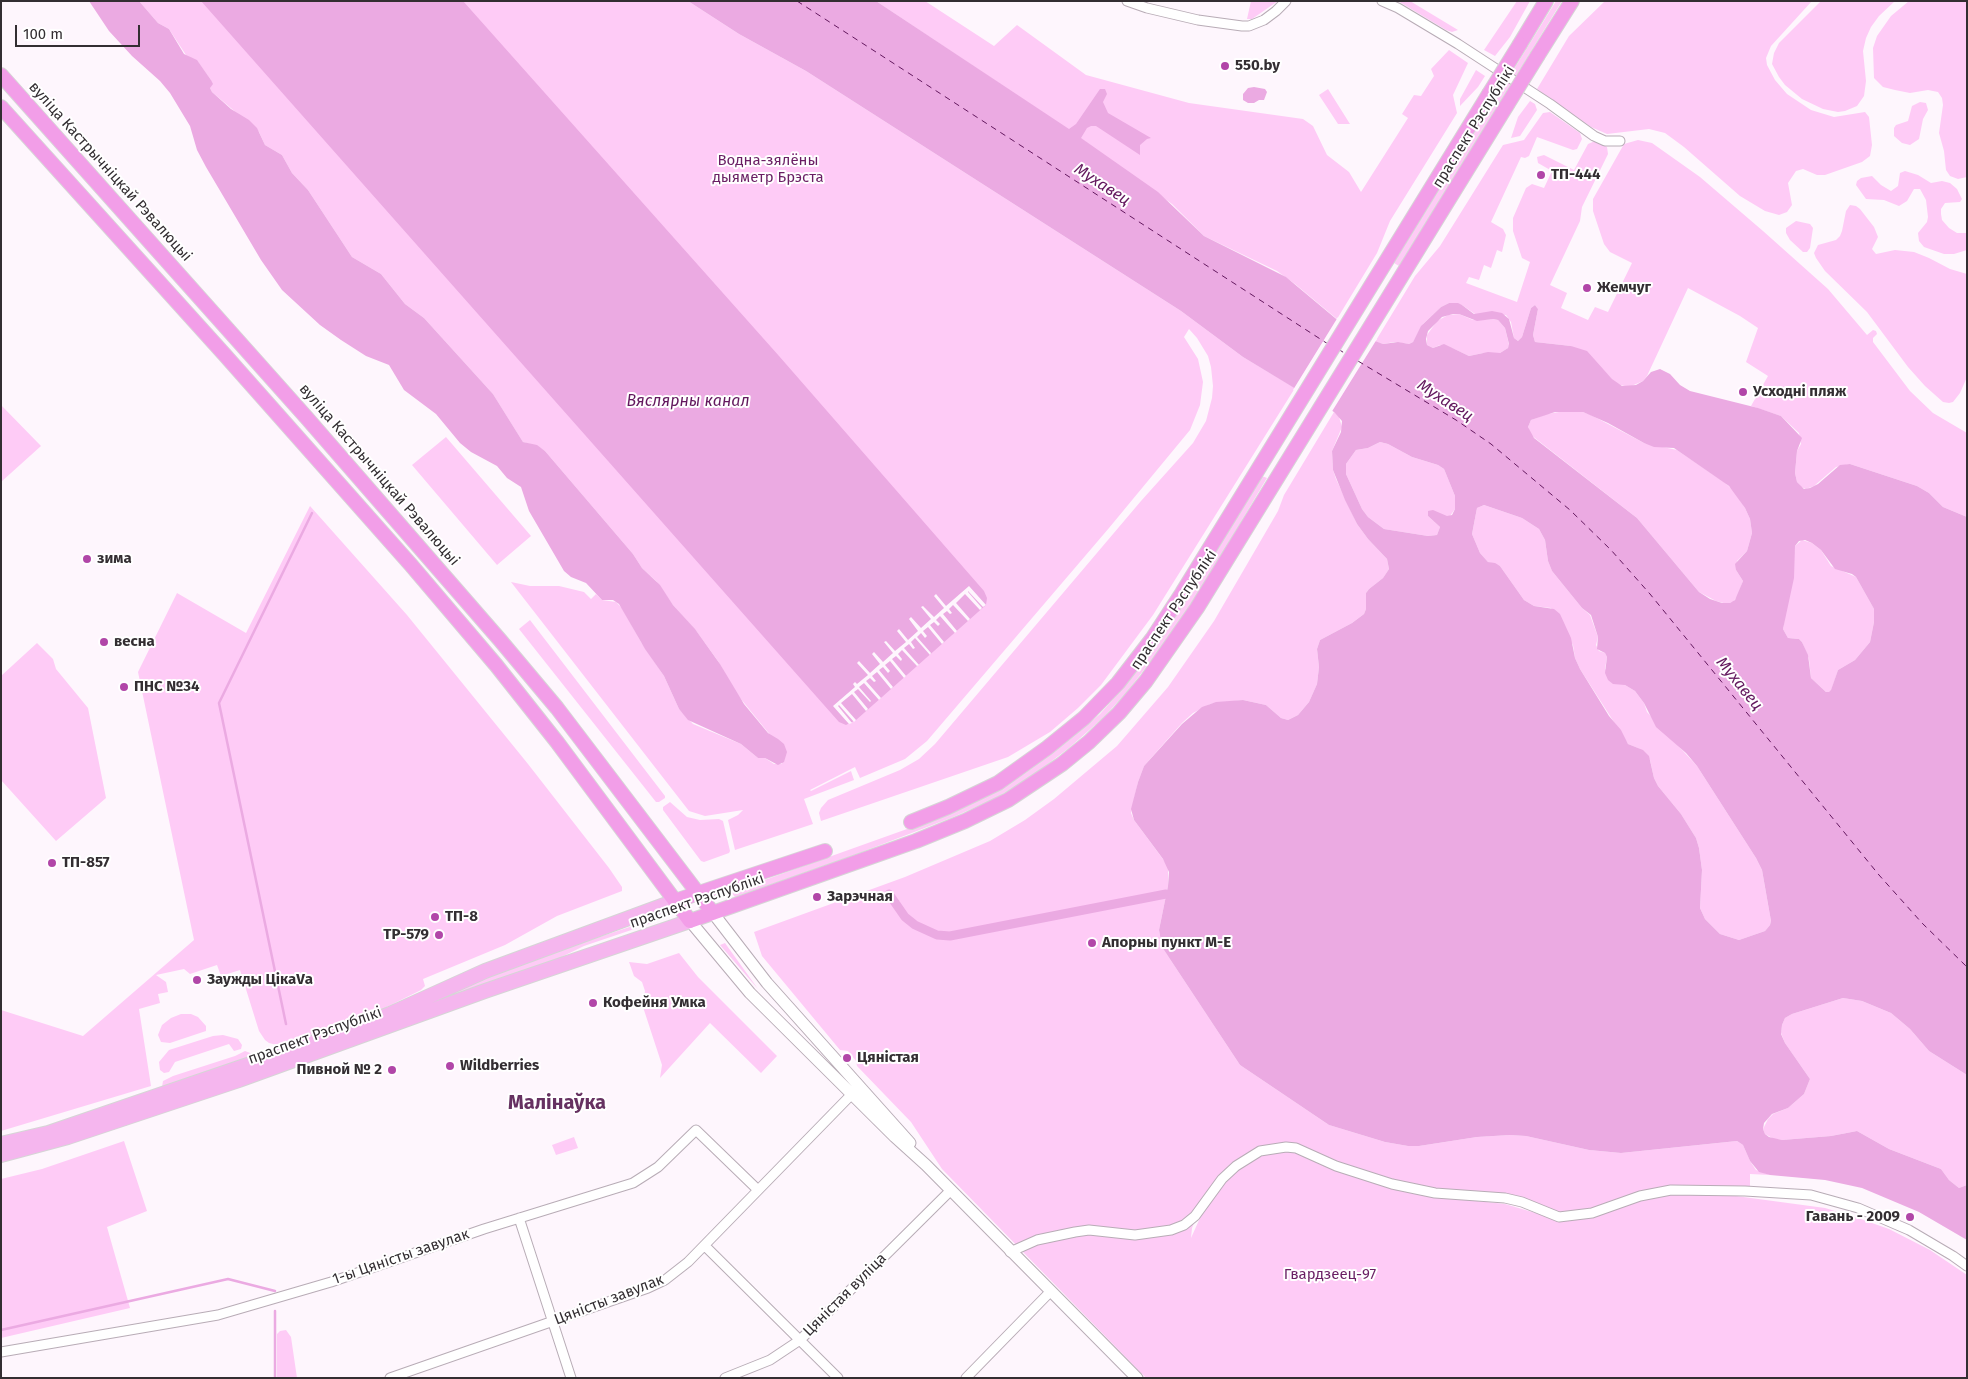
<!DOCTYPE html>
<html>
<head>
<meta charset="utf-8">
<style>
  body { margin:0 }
  #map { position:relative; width:1968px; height:1379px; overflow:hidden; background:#fef6fd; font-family:"Fira Sans",sans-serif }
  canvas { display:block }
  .frame { position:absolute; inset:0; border:2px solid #332e32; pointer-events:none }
  .scale { position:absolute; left:15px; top:25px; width:125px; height:22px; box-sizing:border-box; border:2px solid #332e32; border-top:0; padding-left:6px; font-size:15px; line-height:18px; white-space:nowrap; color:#332e32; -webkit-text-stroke:4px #fff; paint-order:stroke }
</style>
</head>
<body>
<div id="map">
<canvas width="1968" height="1379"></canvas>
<div class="frame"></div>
<div class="scale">100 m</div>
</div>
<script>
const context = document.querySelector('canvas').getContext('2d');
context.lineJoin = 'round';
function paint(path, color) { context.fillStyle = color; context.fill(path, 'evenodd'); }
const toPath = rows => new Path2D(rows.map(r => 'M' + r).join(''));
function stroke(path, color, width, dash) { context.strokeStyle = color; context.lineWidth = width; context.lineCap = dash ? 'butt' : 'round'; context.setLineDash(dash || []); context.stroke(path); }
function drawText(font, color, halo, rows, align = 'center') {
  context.font = font + ' "Fira Sans",sans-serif'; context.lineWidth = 4; context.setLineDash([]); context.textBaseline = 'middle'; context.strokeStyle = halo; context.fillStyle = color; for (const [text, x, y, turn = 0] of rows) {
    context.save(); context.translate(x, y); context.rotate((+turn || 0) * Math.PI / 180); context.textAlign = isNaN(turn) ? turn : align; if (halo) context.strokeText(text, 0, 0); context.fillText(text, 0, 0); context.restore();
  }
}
paint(toPath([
  [139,1,688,1,739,34,806,71,1181,311,1243,357,1295,388,1153,615,1101,685,1078,708,1050,732,1008,757,821,821,819,813,821,808,828,800,900,770,919,759,935,744,1141,501,1193,443,1206,421,1212,398,1213,386,1211,367,1208,356,1197,338,1189,329,1184,337,1198,359,1203,382,1200,405,1190,430,1109,528,927,741,905,759,860,778,855,767,810,790,811,791,851,771,854,780,804,799,813,824,735,850,728,820,738,815,743,810,705,816,689,811,511,582,530,586,559,586,584,592,591,599,596,594,602,600,616,602,622,608,641,642,664,676,679,709,693,724,741,744,758,758,765,758,774,764,782,764,771,736,736,693,718,661,697,632,673,605,656,581,642,568,633,554,545,451,537,446,523,442,493,394,424,318,405,304,381,274,352,257,308,190,292,173,282,155,265,145,259,132,212,92,210,88,211,80,198,62,186,55,169,29,158,23],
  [876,1,925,1,994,46,1017,25,1086,75,1189,103,1303,119,1313,126,1327,155,1349,172,1361,192,1408,118,1402,114,1414,95,1421,96,1434,76,1431,69,1449,50,1468,63,1453,95,1457,113,1390,221,1377,253,1337,319,1295,284,1277,271,1204,236,1172,204,1069,130],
  [1251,1,1278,1,1252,19,1247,19],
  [1398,1,1410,1,1458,30,1452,32,1446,30],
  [1517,1,1530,1,1510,37,1495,56,1484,50],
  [1556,1,1562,1,1399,266,1394,263],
  [1605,1,1812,1,1771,46,1766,58,1767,65,1775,80,1787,94,1811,110,1834,117,1865,112,1869,117,1872,145,1870,156,1862,162,1825,175,1817,175,1803,169,1796,171,1788,183,1792,205,1787,212,1779,215,1765,211,1740,196,1684,147,1665,133,1649,129,1607,134,1591,127,1537,89,1569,36],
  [1821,1,1895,1,1879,16,1871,27,1866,38,1863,51,1866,81,1864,96,1857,106,1845,111,1838,112,1823,109,1802,99,1785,85,1779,77,1772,64,1774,53,1779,43],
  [1909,1,1967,1,1967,177,1958,179,1950,176,1946,170,1944,151,1939,133,1943,105,1942,98,1938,92,1928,90,1910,93,1895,90,1883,87,1874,78,1873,48,1877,36,1891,16],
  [1476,70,1485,76,1478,87,1460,106,1460,99],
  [1328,89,1350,124,1338,124,1319,95],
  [1530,101,1535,104,1537,110,1520,136,1511,138,1518,117],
  [1920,102,1926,103,1928,110,1923,119,1919,139,1910,145,1902,143,1894,136,1894,128,1896,125,1908,121,1912,106],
  [1550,112,1580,133,1582,139,1577,149,1573,150,1537,137,1529,156,1525,158,1521,157,1491,222,1503,229,1506,235,1502,252,1497,250,1491,268,1484,265,1479,280,1469,277,1466,283,1517,302,1530,262,1522,258,1513,231,1513,218,1526,188,1532,184,1544,188,1552,171,1538,163,1537,157,1544,155,1574,170,1588,144,1595,141,1607,147,1608,154,1582,207,1580,221,1550,285,1567,293,1561,308,1588,320,1595,307,1608,312,1632,263,1610,252,1604,244,1593,211,1593,199,1624,144,1638,140,1652,143,1700,177,1763,231,1828,289,1867,335,1873,330,1876,331,1877,334,1873,338,1873,342,1910,391,1933,413,1967,433,1967,517,1943,507,1929,493,1917,486,1850,464,1836,467,1814,486,1806,489,1801,487,1797,482,1795,473,1797,451,1801,444,1799,433,1781,416,1751,406,1768,376,1746,362,1758,328,1740,316,1688,288,1647,376,1643,381,1629,387,1616,384,1607,374,1571,346,1535,342,1533,335,1538,309,1535,305,1531,308,1522,337,1518,341,1514,338,1511,322,1506,315,1475,314,1462,305,1449,303,1441,307,1423,324,1413,342,1409,344,1394,342,1383,344,1375,342,1415,276,1440,246,1503,145,1524,140,1543,113],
  [1905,171,1918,175,1931,183,1942,181,1950,183,1957,189,1962,199,1960,202,1945,203,1941,209,1941,214,1942,220,1949,228,1957,233,1967,233,1967,250,1954,254,1944,254,1924,247,1919,241,1918,233,1927,222,1928,217,1926,200,1920,189,1914,189,1907,201,1899,206,1884,200,1866,199,1856,185,1857,181,1861,178,1872,176,1881,185,1891,191,1898,186,1900,173],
  [1850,205,1856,206,1860,209,1874,227,1878,237,1872,249,1876,254,1895,250,1914,252,1929,258,1950,269,1967,274,1967,377,1960,393,1953,402,1949,403,1943,402,1925,386,1908,367,1867,312,1825,271,1816,258,1814,253,1818,245,1836,240,1840,236,1842,231,1846,211],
  [1796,221,1810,224,1813,228,1810,248,1807,252,1803,252,1790,240,1786,233,1786,228],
  [1459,314,1473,320,1493,319,1498,320,1505,328,1509,345,1508,348,1500,353,1483,353,1469,356,1454,349,1440,345,1433,348,1427,345,1427,335,1437,321,1448,315],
  [1,405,41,446,1,482],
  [1565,411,1583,412,1591,415,1644,443,1677,450,1724,482,1734,491,1745,508,1750,519,1752,533,1747,551,1737,561,1736,570,1743,581,1737,597,1733,602,1727,604,1716,601,1699,592,1637,518,1531,435,1528,427,1531,420,1547,414],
  [1334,412,1339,417,1342,427,1332,451,1333,470,1336,479,1357,524,1368,539,1387,559,1389,569,1383,578,1369,589,1366,593,1366,609,1364,614,1352,623,1320,640,1317,649,1319,667,1317,684,1309,702,1298,715,1288,720,1281,718,1266,705,1243,700,1210,704,1193,713,1182,723,1144,766,1138,782,1131,813,1134,820,1168,866,1168,886,1159,930,1162,947,1240,1065,1329,1125,1385,1142,1408,1146,1419,1146,1477,1137,1510,1135,1526,1136,1589,1150,1621,1153,1737,1141,1743,1145,1750,1161,1756,1170,1770,1175,1750,1174,1750,1186,1745,1187,1745,1191,1664,1189,1647,1191,1592,1211,1575,1214,1559,1213,1513,1196,1433,1189,1395,1182,1334,1162,1296,1144,1282,1144,1269,1146,1244,1157,1219,1177,1209,1190,1202,1203,1192,1228,1191,1238,1200,1218,1217,1189,1227,1178,1250,1160,1266,1153,1279,1150,1296,1149,1317,1160,1394,1189,1430,1196,1505,1204,1556,1219,1587,1217,1640,1199,1665,1194,1736,1196,1825,1208,1855,1217,1889,1229,1930,1250,1967,1275,1967,1378,1146,1378,942,1169,911,1122,857,1066,856,1061,848,1051,840,1050,762,956,754,932,905,877,990,841,1025,820,1054,799,1117,746,1168,687,1214,621,1278,511,1284,495],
  [446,437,531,536,497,565,412,465],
  [1380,442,1388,444,1412,457,1438,465,1444,469,1455,496,1455,509,1450,516,1428,516,1440,527,1437,535,1428,536,1384,529,1368,517,1362,509,1346,474,1346,464,1356,450,1368,448],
  [1262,476,1267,478,1201,589,1176,628,1127,692,1103,718,1069,748,1032,776,994,799,951,818,854,855,735,897,731,892,949,814,991,794,1028,771,1064,744,1100,714,1123,688,1171,624,1195,587],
  [1484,505,1522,518,1539,529,1545,540,1548,561,1552,571,1582,608,1590,615,1598,637,1596,645,1599,651,1605,653,1607,657,1605,669,1625,685,1635,691,1644,703,1647,712,1697,766,1756,858,1762,870,1771,921,1770,925,1765,931,1739,940,1720,934,1705,919,1700,908,1702,870,1699,848,1696,838,1681,814,1658,786,1654,778,1650,760,1640,749,1628,744,1580,669,1575,658,1573,645,1551,608,1534,606,1524,600,1500,566,1488,562,1480,553,1472,534,1477,508],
  [310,506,407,615,528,764,609,868,622,887,622,891,557,916,505,945,423,979,425,986,421,990,363,1019,286,1043,277,1045,269,1043,265,1040,259,1031,240,970,221,976,217,965,190,974,184,969,156,975,166,982,168,992,158,994,160,1003,139,1009,151,1086,1,1131,1,1010,83,1036,194,940,138,672,177,593,246,633],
  [1802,540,1812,543,1821,550,1831,566,1856,577,1874,609,1874,622,1870,642,1855,660,1838,670,1831,691,1829,692,1826,692,1811,678,1809,659,1802,642,1799,639,1788,638,1783,629,1795,546],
  [530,620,665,796,665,798,659,802,656,802,519,629],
  [37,643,53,659,56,669,88,708,106,798,56,841,1,780,1,676],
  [670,802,687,817,700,820,719,819,723,821,730,851,729,853,704,862,701,861,663,810,663,807],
  [651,920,652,923,584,946,545,965,421,1010,418,1008,476,981,550,953],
  [725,943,758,989,720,945],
  [679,953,698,977,777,1056,761,1073,710,1023,660,1078,662,1065,643,1007,645,991,642,982,634,976,629,962,647,964],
  [1843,998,1862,1001,1891,1013,1910,1029,1929,1051,1967,1075,1967,1185,1959,1188,1949,1180,1941,1169,1889,1149,1857,1131,1831,1136,1782,1140,1774,1139,1765,1134,1763,1129,1768,1119,1773,1114,1788,1108,1804,1094,1810,1079,1785,1043,1781,1033,1782,1025,1785,1018,1792,1014],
  [181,1014,191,1014,198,1017,206,1026,206,1031,170,1043,161,1042,158,1035,162,1025,171,1018],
  [223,1035,238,1039,242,1045,241,1049,234,1051,229,1044,175,1062,169,1072,164,1073,160,1070,159,1062,169,1050,213,1036],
  [245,1051,258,1056,162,1087,163,1081,173,1076,235,1056],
  [574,1137,578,1148,556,1155,552,1145],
  [124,1141,147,1211,107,1227,130,1308,1,1338,1,1179,42,1169],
  [286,1330,291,1337,297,1378,277,1378,277,1334,280,1331]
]), '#fecbf6');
paint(toPath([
  [89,1,139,1,158,23,169,29,184,54,197,60,211,80,213,84,210,88,212,92,231,109,249,120,257,128,265,145,282,155,292,173,308,190,352,257,381,274,405,304,424,318,493,394,523,442,537,445,545,451,633,554,642,568,660,585,673,605,695,629,720,664,744,704,768,733,778,739,784,744,787,752,784,762,778,765,765,758,758,758,741,744,688,720,679,709,664,676,645,649,619,604,613,600,602,600,586,583,571,577,564,571,529,511,521,487,507,478,497,466,471,452,460,443,436,414,404,390,389,365,366,356,341,340,320,325,282,290,261,260,206,167,197,150,190,126,170,93,160,81,132,56,109,31],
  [201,1,463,1,779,356,984,591,987,598,986,605,856,720,846,725,839,722],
  [688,1,876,1,1069,129,1076,124,1100,89,1105,89,1107,94,1103,102,1108,113,1151,138,1147,139,1140,145,1140,155,1096,126,1091,126,1087,128,1081,138,1158,192,1204,236,1286,277,1353,333,1383,344,1398,342,1409,344,1413,342,1421,326,1441,307,1449,303,1458,303,1462,305,1474,314,1492,311,1502,313,1509,319,1514,338,1518,341,1522,337,1531,308,1535,305,1538,309,1533,335,1535,342,1571,346,1587,351,1612,379,1622,386,1636,385,1643,381,1651,372,1660,369,1670,374,1680,385,1690,391,1758,408,1781,416,1802,438,1797,451,1795,473,1797,482,1804,489,1810,488,1818,484,1840,465,1850,464,1917,486,1929,493,1943,507,1967,517,1967,1075,1929,1051,1910,1029,1891,1013,1862,1001,1843,998,1792,1014,1785,1018,1782,1025,1781,1034,1785,1043,1810,1079,1804,1094,1788,1108,1772,1114,1764,1123,1763,1129,1765,1134,1769,1137,1782,1140,1831,1136,1857,1131,1889,1149,1941,1169,1949,1180,1959,1188,1967,1185,1967,1240,1919,1212,1862,1188,1825,1180,1770,1175,1759,1172,1750,1161,1743,1145,1737,1141,1621,1153,1589,1150,1526,1136,1510,1135,1477,1137,1419,1146,1408,1146,1385,1142,1329,1125,1240,1065,1162,947,1159,930,1168,886,1169,872,1163,859,1134,820,1131,809,1138,782,1144,766,1182,724,1202,707,1216,702,1243,700,1266,705,1281,718,1288,720,1298,715,1309,702,1317,684,1319,667,1317,649,1320,640,1352,623,1364,614,1366,609,1366,593,1369,589,1383,578,1389,569,1387,559,1368,539,1357,524,1345,500,1333,470,1332,451,1341,432,1342,421,1334,412,1243,357,1181,311,806,71,739,34],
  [1453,314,1459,314,1477,321,1493,319,1498,320,1505,328,1509,344,1508,348,1500,353,1488,352,1469,356,1444,344,1433,348,1427,345,1426,339,1428,331,1442,317],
  [1555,412,1583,412,1608,423,1644,443,1654,447,1674,448,1729,486,1745,508,1750,519,1752,533,1747,551,1735,564,1736,570,1743,581,1735,600,1730,603,1722,603,1710,599,1699,592,1637,518,1534,438,1528,427,1531,420],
  [1380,442,1388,444,1412,457,1438,465,1444,469,1455,496,1455,509,1452,515,1447,516,1433,510,1428,511,1428,516,1440,527,1437,535,1428,536,1384,529,1368,517,1362,509,1346,474,1346,464,1356,450,1368,448],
  [1484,505,1522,518,1539,529,1545,540,1548,561,1552,571,1582,608,1591,615,1598,637,1597,649,1605,653,1607,657,1605,673,1608,680,1613,684,1625,685,1635,691,1644,703,1656,727,1686,753,1697,766,1756,858,1762,870,1771,921,1770,925,1765,931,1739,940,1720,934,1705,919,1700,908,1702,870,1699,848,1696,838,1681,814,1658,786,1654,778,1649,756,1643,750,1628,744,1621,730,1609,716,1580,669,1575,658,1571,638,1560,614,1554,609,1534,606,1524,600,1500,566,1495,563,1488,562,1480,553,1472,534,1477,508],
  [1805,540,1812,543,1821,550,1835,569,1852,574,1856,577,1874,609,1874,622,1870,642,1855,660,1838,670,1831,690,1829,692,1826,692,1811,678,1808,655,1802,642,1799,639,1788,638,1783,629,1794,578,1795,546,1799,541],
  [1254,87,1265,89,1267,92,1264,100,1259,100,1254,103,1248,103,1243,100,1243,94,1248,88]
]), '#ebaae2');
paint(toPath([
  [1338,317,1354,331,1377,339,1331,413,1293,390],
  [969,586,986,605,983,607,968,591,968,592,982,608,980,610,965,594,956,603,970,619,968,621,953,605,949,609,952,613,950,614,947,611,943,614,957,631,955,633,940,616,936,620,940,624,938,626,934,622,930,625,944,642,942,644,928,627,923,631,927,636,925,638,921,633,917,637,931,653,930,655,915,638,911,642,915,648,913,649,909,644,904,648,919,665,917,666,902,650,898,654,902,659,901,661,896,656,892,659,906,676,904,678,890,661,885,665,890,671,888,673,883,667,879,670,893,687,891,689,877,672,872,676,876,681,874,682,870,678,866,681,881,698,879,700,864,683,859,687,871,701,870,702,858,689,854,692,868,709,866,711,852,694,841,703,856,720,854,722,839,705,838,706,852,723,849,724,833,706,855,687,853,684,855,682,857,684,868,675,857,663,859,661,870,673,880,664,872,654,874,652,883,662,893,653,884,642,886,641,895,651,906,642,897,631,899,629,908,640,918,631,909,619,911,617,921,628,931,619,921,607,923,606,934,617,944,608,934,596,936,594,946,606]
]), '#fef6fd');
stroke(toPath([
  [286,1024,219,703,312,513],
  [275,1311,275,1378],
  [1,1330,228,1279,275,1291]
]), '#ebaae2', 2.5);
stroke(toPath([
  [889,894,905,917,915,925,937,935,950,936,1166,894]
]), '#ebaae2', 9);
stroke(toPath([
  [797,1,1328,344],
  [1338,349,1346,354],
  [1358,361,1456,420,1491,444,1570,510,1611,550,1650,594,1879,875,1922,923,1967,967]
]), '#63185e', 1, [6, 5]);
const minor = toPath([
  [1127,1,1147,8,1198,20,1242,26,1249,26,1264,20,1276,11,1286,1],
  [1382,1,1398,8,1458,44,1550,104,1594,136,1605,141,1620,141],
  [519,1218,571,1378],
  [705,1246,838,1378],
  [1010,1252,1037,1240,1075,1232,1089,1230,1135,1235,1171,1230,1184,1225,1195,1216,1222,1179,1236,1166,1260,1151,1286,1147,1296,1148,1336,1166,1392,1184,1435,1193,1505,1198,1522,1202,1559,1217,1592,1213,1640,1196,1671,1190,1745,1191,1811,1195,1858,1208,1909,1230,1953,1256,1967,1266],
  [1,1352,218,1315,331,1282,484,1229,633,1183,658,1167,696,1130,758,1190],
  [390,1378,648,1288,665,1280,688,1262,852,1094],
  [725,1378,770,1360,800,1340,951,1190],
  [966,1378,1051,1291]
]);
const tertiary = toPath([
  [713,913,767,983,910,1143],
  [690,921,750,993,895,1137,926,1165,1137,1378]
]);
const primary = toPath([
  [1,1144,48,1133,338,1034,390,1014,485,971,675,901],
  [1,1155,68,1137,239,1080,485,991,690,921]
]);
const trunk = toPath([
  [1520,44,1546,1],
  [1538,55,1572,1],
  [1,75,306,417,500,640,557,708,713,913],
  [1,107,224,354,411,565,496,665,557,742,690,921,916,841,965,821,1008,800,1062,764,1089,742,1119,713,1146,681,1197,608,1507,105],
  [911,822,948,807,998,783,1047,748,1084,718,1118,683,1152,639,1182,593,1489,94],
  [675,901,825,851]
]);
stroke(minor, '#b8acb6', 11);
stroke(tertiary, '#b8acb6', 13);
stroke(primary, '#d6d5d6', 16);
stroke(trunk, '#d6d5d6', 16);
stroke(minor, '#fff', 9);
stroke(tertiary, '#fff', 11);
stroke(primary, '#f5b6ee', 14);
stroke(trunk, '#f29ee8', 14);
const trunkBridge = toPath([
  [1489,94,1520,44],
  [1507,105,1538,55]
]);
stroke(trunkBridge, '#d6d5d6', 16, []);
stroke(trunkBridge, '#f29ee8', 14);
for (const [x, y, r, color] of [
  [1225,66,5,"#b146a8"],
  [1541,175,5,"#b146a8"],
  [1587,288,5,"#b146a8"],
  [1743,392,5,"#b146a8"],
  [87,559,5,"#b146a8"],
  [104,642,5,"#b146a8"],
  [124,687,5,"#b146a8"],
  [52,863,5,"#b146a8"],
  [817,897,5,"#b146a8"],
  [435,917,5,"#b146a8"],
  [439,935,5,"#b146a8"],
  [1092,943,5,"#b146a8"],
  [197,980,5,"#b146a8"],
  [593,1003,5,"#b146a8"],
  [847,1058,5,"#b146a8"],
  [450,1066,5,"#b146a8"],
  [392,1070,5,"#b146a8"],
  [1910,1217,5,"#b146a8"]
]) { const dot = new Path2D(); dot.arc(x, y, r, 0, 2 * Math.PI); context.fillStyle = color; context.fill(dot); stroke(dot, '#fff', 2); }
drawText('bold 15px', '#332e32', '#fff', [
  ["550.by",1235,66],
  ["ТП-444",1551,175],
  ["Жемчуг",1597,288],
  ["Усходні пляж",1753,392],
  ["зима",97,559],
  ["весна",114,642],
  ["ПНС №34",134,687],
  ["ТП-857",62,863],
  ["Зарэчная",827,897],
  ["ТП-8",445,917],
  ["ТР-579",429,935,"right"],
  ["Апорны пункт М-Е",1102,943],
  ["Заужды ЦікаVа",207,980],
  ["Кофейня Умка",603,1003],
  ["Цяністая",857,1058],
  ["Wildberries",460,1066],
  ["Пивной № 2",382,1070,"right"],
  ["Гавань - 2009",1900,1217,"right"]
], 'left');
drawText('15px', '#332e32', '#fff', [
  ["праспект Рэспублікі",1474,127,-58],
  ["вуліца Кастрычніцкай Рэвалюцыі",110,172,48],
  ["вуліца Кастрычніцкай Рэвалюцыі",379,475,49],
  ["праспект Рэспублікі",1174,610,-56],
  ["праспект Рэспублікі",697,901,-19],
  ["праспект Рэспублікі",315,1036,-20],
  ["1-ы Цяністы завулак",401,1257,-19],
  ["Цяністая вуліца",845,1295,-45],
  ["Цяністы завулак",609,1300,-21]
]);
drawText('15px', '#6a1f64', '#fff', [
  ["Водна-зялёны",768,161],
  ["дыяметр Брэста",768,178],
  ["Гвардзеец-97",1330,1275]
]);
drawText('italic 16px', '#63185e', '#fff', [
  ["Мухавец",1102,185,33],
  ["Мухавец",1445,401,33],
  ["Вяслярны канал",688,402],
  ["Мухавец",1739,684,51]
]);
drawText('bold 20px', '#663161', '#fff', [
  ["Малінаўка",557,1103]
]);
</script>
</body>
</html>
